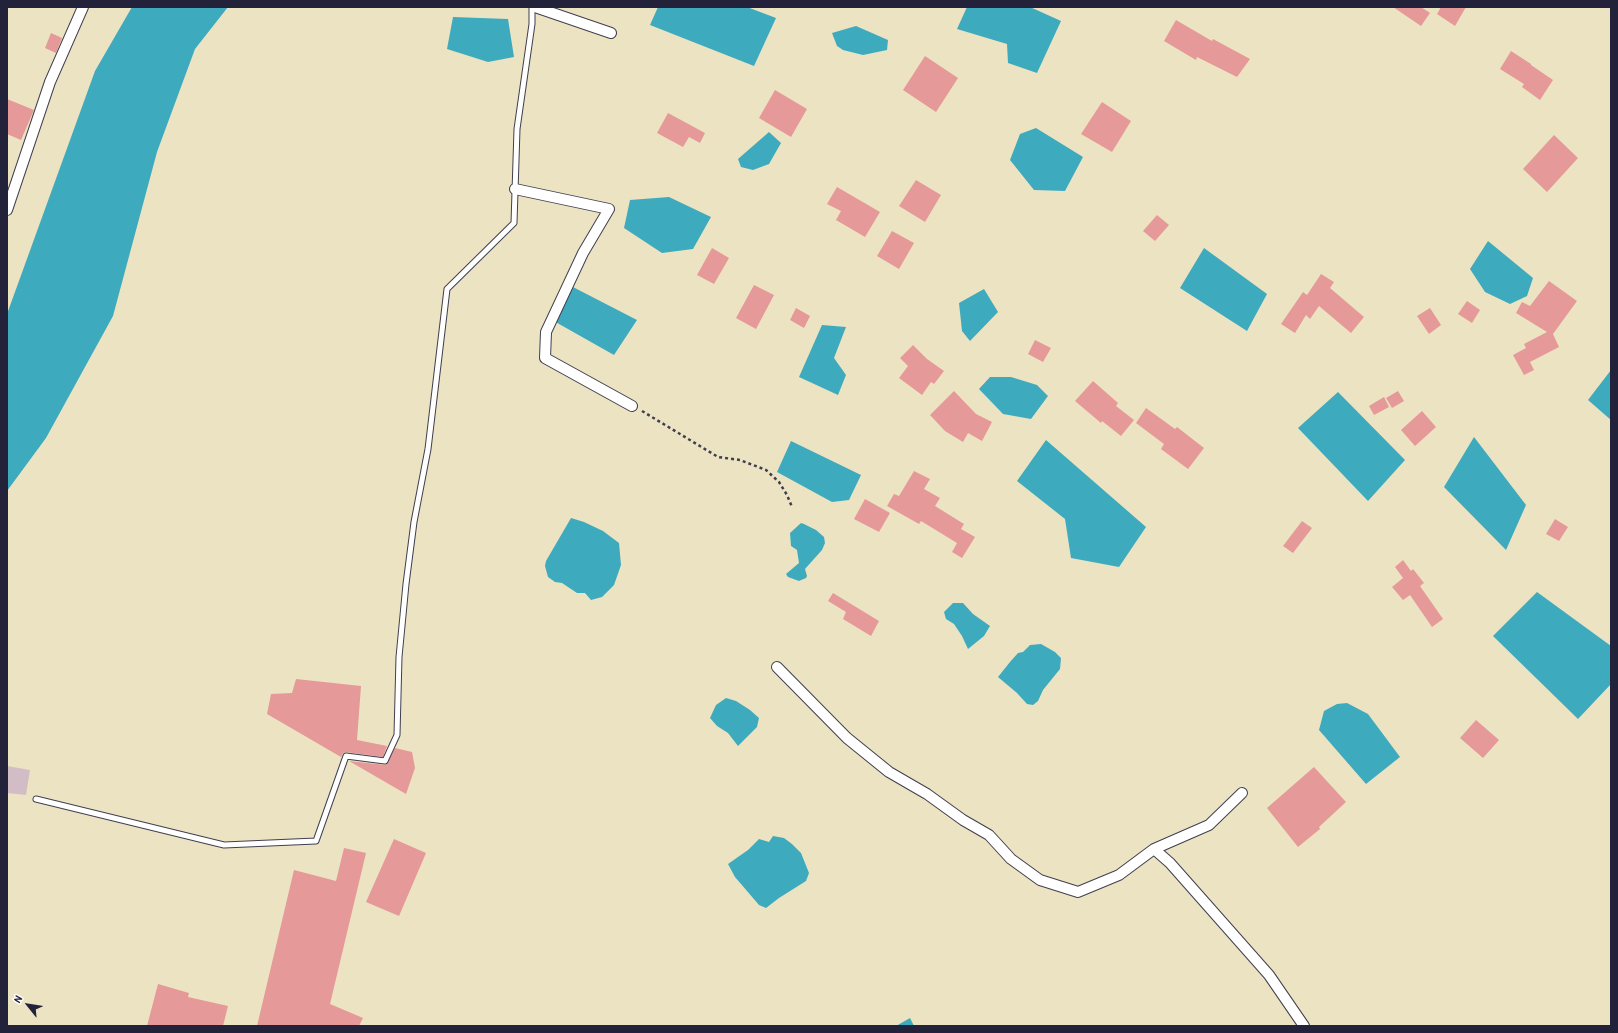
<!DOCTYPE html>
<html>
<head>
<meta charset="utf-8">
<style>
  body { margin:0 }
  #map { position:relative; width:1618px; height:1033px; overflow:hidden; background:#ece3c3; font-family:"Patrick Hand",sans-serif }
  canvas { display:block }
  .frame { position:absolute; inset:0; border:8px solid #22223b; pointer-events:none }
  .north { position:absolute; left:8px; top:985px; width:40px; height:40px; -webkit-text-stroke:3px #fdfcf7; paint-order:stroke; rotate:300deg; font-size:11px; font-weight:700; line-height:16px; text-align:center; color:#22223b }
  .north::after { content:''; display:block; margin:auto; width:14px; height:18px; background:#22223b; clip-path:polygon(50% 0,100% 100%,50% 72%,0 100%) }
</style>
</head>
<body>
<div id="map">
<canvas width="1618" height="1033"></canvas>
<div class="frame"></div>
<div class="north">N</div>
</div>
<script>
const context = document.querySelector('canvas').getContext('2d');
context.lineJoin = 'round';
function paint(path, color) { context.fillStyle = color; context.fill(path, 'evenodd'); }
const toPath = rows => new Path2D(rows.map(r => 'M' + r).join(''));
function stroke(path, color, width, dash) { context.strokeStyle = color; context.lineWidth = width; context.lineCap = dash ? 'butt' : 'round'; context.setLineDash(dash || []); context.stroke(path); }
paint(toPath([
  [7,766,30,770,26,795,7,793]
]), '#d2bdc7');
paint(toPath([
  [132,7,228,7,195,49,157,152,113,316,46,438,7,491,7,314,95,71],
  [658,7,747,7,776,18,754,66,650,25],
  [967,7,1030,7,1061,21,1037,73,1008,63,1007,44,957,29],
  [453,17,508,19,514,57,488,62,447,49],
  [856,26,888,40,887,50,863,55,843,50,837,46,832,33],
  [1036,128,1083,157,1065,191,1034,190,1010,160,1020,134],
  [769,132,781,143,769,164,753,170,741,167,738,159],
  [669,197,711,217,693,249,662,253,624,228,630,200],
  [1488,241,1533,278,1527,296,1510,304,1485,292,1470,269],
  [1204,248,1267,294,1247,331,1180,288],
  [569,285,637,320,614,355,552,320],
  [984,289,998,312,970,341,962,331,959,303],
  [822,325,846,327,834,358,846,375,838,395,799,377],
  [1611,370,1611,420,1588,400],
  [990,377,1011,377,1037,385,1048,396,1031,419,1003,414,979,389],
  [1338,392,1405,460,1368,501,1298,428],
  [1474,437,1526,505,1506,550,1444,487],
  [1046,440,1146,527,1119,567,1071,558,1065,519,1017,481],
  [791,441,861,475,849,500,832,502,777,472],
  [571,518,584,522,603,531,619,543,621,565,614,585,602,597,591,600,585,593,577,593,562,583,555,582,548,577,545,566,546,561],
  [801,523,804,524,816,530,824,537,825,543,822,550,805,569,807,576,806,578,799,581,788,577,786,574,799,563,797,550,791,546,790,533],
  [1537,592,1611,646,1611,684,1578,719,1493,636],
  [953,603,963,603,973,614,990,626,984,636,968,649,962,636,954,624,946,619,944,612],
  [1041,644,1055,652,1061,658,1060,669,1043,690,1038,701,1033,705,1027,704,1017,693,998,677,1010,662,1018,653,1023,652,1030,645],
  [726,698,736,701,750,710,759,718,757,727,738,746,728,733,717,726,710,718,716,705],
  [1347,703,1368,714,1400,757,1366,784,1319,730,1324,711,1337,704],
  [773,836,784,838,792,844,801,853,809,873,806,881,779,898,766,908,759,905,735,877,728,864,748,850,759,839,769,842],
  [910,1018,914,1026,896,1026]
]), '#3eaabd');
paint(toPath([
  [1393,7,1421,7,1430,13,1421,26],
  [1441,7,1466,7,1455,26,1437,14],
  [1176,20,1212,41,1213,39,1250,59,1237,77,1197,57,1196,60,1164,41],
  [51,33,62,38,56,53,45,48],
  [1511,51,1531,64,1531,65,1553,80,1540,100,1522,87,1524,84,1500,69],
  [925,56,958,78,936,112,903,90],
  [775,90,807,109,791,137,759,118],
  [7,99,34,110,21,140,7,134],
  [1102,102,1131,121,1112,152,1081,134],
  [668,113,705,133,700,143,689,137,683,147,657,133],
  [1554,135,1578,158,1547,192,1523,169],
  [916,180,941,195,925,222,899,206],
  [837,187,880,212,865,237,836,220,841,211,827,204],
  [1157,215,1169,225,1155,241,1143,231],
  [892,231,914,243,899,269,877,256],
  [712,248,729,258,714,284,697,275],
  [1321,274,1334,282,1330,288,1364,317,1351,333,1319,306,1310,319,1306,315,1295,333,1281,324,1303,292,1307,295],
  [1549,281,1577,301,1553,334,1559,347,1530,362,1534,370,1524,375,1513,355,1526,348,1524,344,1547,332,1516,313,1522,302,1530,306],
  [754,285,774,295,756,329,736,318],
  [1467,301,1480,310,1472,323,1458,314],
  [796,308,810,316,804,328,790,320],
  [1430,308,1441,325,1429,334,1417,316],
  [1035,340,1051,348,1043,362,1028,354],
  [913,345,927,359,944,371,934,384,931,382,922,395,899,378,908,366,900,358],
  [1093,381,1118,403,1116,406,1134,420,1121,436,1102,421,1101,423,1075,401],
  [954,391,976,414,992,422,982,441,968,433,963,442,945,431,930,415],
  [1398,391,1404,401,1392,408,1386,398],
  [1384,397,1389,407,1374,415,1369,406],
  [1146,408,1175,429,1177,427,1204,448,1188,469,1161,449,1164,444,1136,423],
  [1422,411,1436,427,1415,446,1401,430],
  [914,471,930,479,924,489,940,498,935,506,964,524,961,529,975,537,962,558,952,552,957,543,921,521,919,524,887,506,894,494,899,496],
  [865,499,890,513,879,532,854,519],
  [1555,519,1568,527,1559,541,1546,534],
  [1302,521,1312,528,1293,553,1283,546],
  [1403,560,1411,571,1413,569,1424,583,1420,586,1443,619,1432,627,1410,595,1403,600,1392,587,1403,578,1395,567],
  [833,593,879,621,871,636,843,619,846,612,828,601],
  [296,679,361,686,357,740,387,746,383,757,346,752,343,753,341,757,267,714,271,694,292,693],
  [1476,720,1499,740,1483,758,1460,738],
  [395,748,412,752,415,768,406,794,349,761,386,765],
  [1314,767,1346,802,1319,827,1320,829,1298,847,1267,808],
  [394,839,426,853,399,916,366,902],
  [344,848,366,853,330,1004,363,1018,359,1026,257,1026,294,870,336,881],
  [158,984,189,993,188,997,228,1006,223,1026,147,1026]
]), '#e59998');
const lane = toPath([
  [36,799,224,845,316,841,346,756,385,761,397,735,399,657,406,584,414,522,428,449,447,289,514,223,517,129,532,24,532,7]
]);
const street = toPath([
  [535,7,611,33],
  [515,189,609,209,583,253,546,332,545,358,632,406],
  [7,210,50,82,83,7],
  [777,667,847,738,889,772,927,794,963,820,989,835,1011,859,1040,880,1078,892,1119,875,1154,849,1209,825,1242,793],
  [1154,849,1170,863,1269,975,1304,1026]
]);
stroke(lane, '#403f4f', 7);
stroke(street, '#403f4f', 12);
stroke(toPath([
  [642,411,718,457,740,460,766,470,779,482,787,495,792,507]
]), '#403f4f', 2.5, [3, 3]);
stroke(lane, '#fff', 5);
stroke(street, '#fff', 10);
</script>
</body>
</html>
